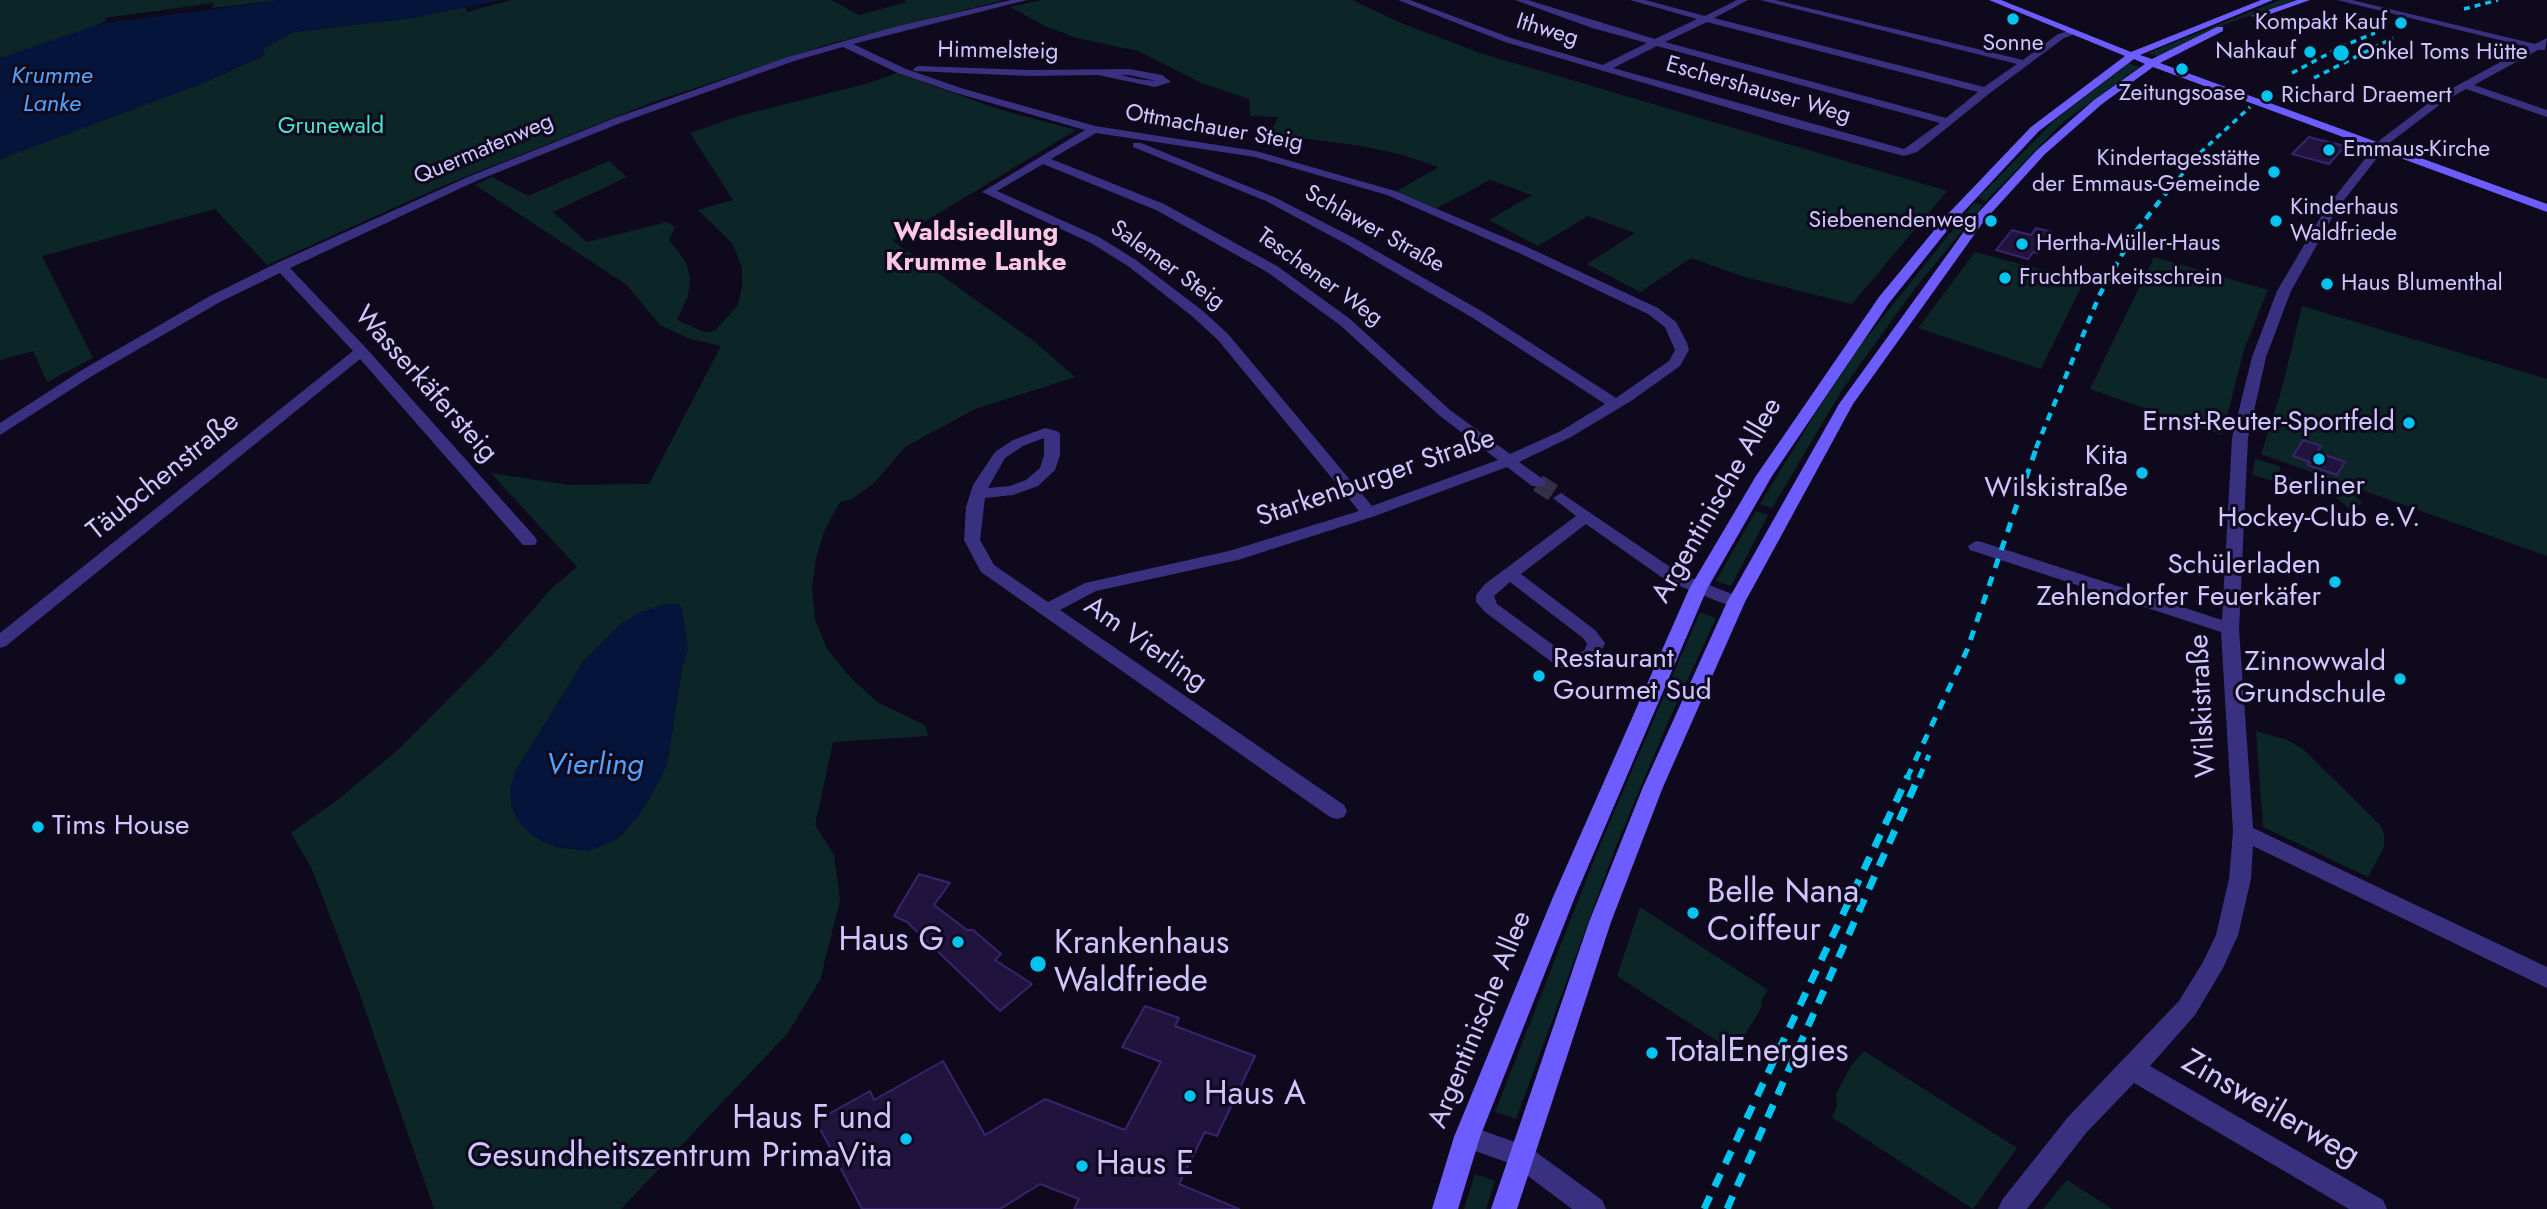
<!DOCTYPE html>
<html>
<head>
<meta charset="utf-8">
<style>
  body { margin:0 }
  canvas { display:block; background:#0e091d }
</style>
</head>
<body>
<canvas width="2547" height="1209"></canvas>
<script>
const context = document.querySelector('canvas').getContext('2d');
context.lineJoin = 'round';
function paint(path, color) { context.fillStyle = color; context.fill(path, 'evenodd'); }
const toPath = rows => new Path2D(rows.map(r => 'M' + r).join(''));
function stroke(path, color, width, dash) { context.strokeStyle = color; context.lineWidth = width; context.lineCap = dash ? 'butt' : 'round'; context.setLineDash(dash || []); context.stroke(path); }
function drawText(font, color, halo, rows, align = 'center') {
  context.font = font + ' Jost,sans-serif'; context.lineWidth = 6; context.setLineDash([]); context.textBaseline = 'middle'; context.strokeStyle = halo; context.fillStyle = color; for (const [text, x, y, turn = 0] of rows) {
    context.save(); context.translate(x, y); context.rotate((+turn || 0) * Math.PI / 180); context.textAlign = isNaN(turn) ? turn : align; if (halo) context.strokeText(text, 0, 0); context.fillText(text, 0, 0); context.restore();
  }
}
paint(toPath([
  [0,0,281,0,212,8,214,3,104,18,107,20,88,30,0,58],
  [511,0,831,0,859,15,907,2,903,0,1004,0,832,43,653,102,445,185,267,265,215,209,42,256,93,358,47,382,33,351,0,360,0,159,208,81,265,55,262,49,294,32,412,18,465,6,467,12],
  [1042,0,1352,0,1401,23,1480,53,1947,191,1852,304,1745,277,1691,258,1640,292,1587,264,1635,233,1588,216,1538,246,1489,220,1532,195,1490,180,1437,208,1395,192,1439,167,1403,155,1362,146,1270,134,1278,117,1250,116,1249,99,1199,82,1138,51,1077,38,1047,27,1010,7],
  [2280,0,2295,0,2226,24,2158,56,2148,53],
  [2129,63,2139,67,2063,122,1986,201,1978,198,2055,120],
  [897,73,998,109,1076,130,893,241,1035,342,1075,377,975,409,905,447,875,482,852,499,840,502,825,529,816,558,812,588,815,619,827,649,849,676,877,702,925,725,928,736,833,742,815,825,834,855,840,900,820,980,787,1034,621,1209,434,1209,360,995,312,869,291,833,336,801,399,749,499,648,552,588,577,567,491,473,568,485,649,484,721,346,688,338,660,325,627,285,475,185,492,177,528,196,609,161,627,177,553,212,587,242,667,222,675,227,669,240,686,262,690,278,688,296,677,320,704,332,715,331,738,305,742,286,742,267,732,243,698,210,733,200,690,133,739,116,869,83],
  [666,604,688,648,682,668,667,765,648,801,621,836,588,851,556,847,515,772,583,662,621,624,641,612],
  [1974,203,1983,205,1916,287,1874,345,1842,390,1772,508,1760,504,1815,414,1863,342],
  [1975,252,2084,281,2041,369,1918,328],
  [2154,257,2268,290,2244,350,2222,435,2090,389],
  [2302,306,2547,379,2547,556,2261,454,2281,392],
  [2255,459,2279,466,2282,475,2338,496,2353,494,2362,502,2356,509,2349,509,2337,498,2275,475,2277,482,2252,475],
  [1756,511,1768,515,1731,586,1716,581],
  [1700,612,1716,618,1668,722,1616,846,1516,1119,1495,1112,1600,845],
  [2256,731,2287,740,2303,749,2380,825,2384,834,2384,847,2368,877,2263,827],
  [1640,907,1768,990,1761,1001,1762,1007,1734,1052,1617,976],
  [1864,1051,2017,1148,1973,1209,1832,1117,1837,1106,1836,1094,1851,1066],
  [1475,1174,1495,1181,1486,1209,1464,1209],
  [2067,1180,2112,1209,2043,1209]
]), '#0c2627');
paint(toPath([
  [281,0,502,0,412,18,294,32,263,49,265,54,208,81,0,159,0,58,100,24],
  [666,604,679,604,682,608,688,648,682,668,667,765,656,787,637,818,614,841,588,851,547,844,530,834,516,818,511,804,510,790,515,772,583,662,621,624,641,612]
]), '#04143b');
const building = toPath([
  [2309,137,2320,140,2345,146,2329,164,2292,154,2309,137],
  [2036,228,2052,232,2037,253,2033,252,2028,259,1996,250,2012,230,2031,235,2036,228],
  [2303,440,2321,446,2317,452,2345,462,2337,475,2308,465,2310,462,2293,456,2303,440],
  [919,874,950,883,934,905,967,930,973,930,1001,954,995,960,1032,984,1000,1011,907,922,894,916,919,874],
  [1145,1006,1179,1018,1175,1026,1255,1056,1217,1136,1205,1132,1179,1184,1239,1209,1074,1209,1079,1199,1040,1184,1000,1209,862,1209,816,1121,870,1091,874,1100,943,1061,985,1135,1045,1099,1125,1130,1161,1062,1122,1047,1145,1006]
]);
paint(building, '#20143f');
stroke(building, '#38246d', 2);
stroke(toPath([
  [1538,483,1561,498]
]), '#352f4a', 18, [18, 9]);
paint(toPath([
  [1011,0,1027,0,853,44,906,69,964,89,1095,126,1256,151,1395,191,1527,247,1658,308,1676,322,1687,343,1689,350,1680,366,1631,401,1571,437,1519,462,1544,480,1546,483,1544,486,1532,486,1507,467,1375,516,1238,560,1096,591,1060,610,1344,805,1347,811,1344,817,1337,819,1330,817,981,572,964,540,966,507,973,485,995,452,1013,440,1045,428,1057,431,1060,434,1060,455,1055,470,1038,486,1013,495,985,498,980,540,994,565,1048,602,1085,583,1229,551,1359,511,1218,340,1193,317,1128,266,1091,243,982,192,1085,130,956,93,898,73,843,47,794,61,623,122,476,181,290,268,366,348,535,537,537,541,535,545,523,545,360,359,6,646,0,648,0,633,353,351,280,273,220,302,92,376,0,435,0,423,82,370,210,296,277,263,468,177,615,118,788,57,894,27,1011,0],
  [1096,133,1255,157,1387,195,1519,253,1648,314,1665,327,1675,350,1669,361,1616,398,1483,312,1354,238,1274,197,1141,143,1133,143,1133,147,1266,201,1346,244,1473,318,1605,404,1561,431,1510,454,1450,410,1350,319,1277,266,1164,204,1051,159,1096,133],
  [1043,164,1156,210,1267,272,1340,325,1440,416,1498,460,1372,506,1228,334,1203,311,1136,260,1099,237,997,191,1043,164],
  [1044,438,1044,455,1040,468,1026,480,1010,486,988,488,1005,458,1023,446,1044,438],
  [1398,0,1410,0,1511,38,1603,65,1647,43,1592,28,1515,0,1528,0,1655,39,1697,19,1630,0,1645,0,1705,16,1737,0,1748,0,1714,18,1984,87,2017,64,1760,0,1775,0,2023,60,2058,34,2073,30,2078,33,2064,38,1990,93,1917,152,1904,156,1790,126,1505,42,1398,0],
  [1707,22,1978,92,1946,118,1665,42,1707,22],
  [1657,46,1940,123,1904,149,1613,68,1657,46],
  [2337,0,2352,0,2535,44,2547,38,2545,50,2538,50,2474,85,2547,110,2547,117,2466,89,2446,100,2388,144,2337,209,2291,291,2266,357,2248,438,2239,629,2253,828,2547,967,2547,988,2253,846,2251,879,2238,935,2223,968,2195,1015,2150,1066,2383,1200,2387,1209,2349,1209,2134,1083,2086,1133,2027,1209,1998,1209,2002,1200,2068,1117,2179,1001,2203,962,2216,935,2229,879,2233,832,2221,632,1970,550,1968,546,1976,541,1982,542,2222,620,2232,438,2252,357,2277,291,2326,208,2380,140,2438,96,2528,47,2337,0],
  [918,66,1029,70,1129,69,1162,75,1171,82,1155,87,1098,75,1029,76,914,71,913,69,918,66],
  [1121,75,1129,75,1157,81,1137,79,1121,75],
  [1561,493,1679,573,1742,598,1745,602,1742,606,1730,606,1667,581,1586,524,1521,574,1595,630,1605,643,1598,659,1589,664,1563,668,1557,666,1485,612,1476,602,1476,595,1485,584,1576,516,1553,498,1561,493],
  [1510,582,1583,638,1587,644,1584,651,1567,655,1497,604,1494,596,1510,582],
  [1467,1125,1529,1147,1602,1200,1606,1209,1572,1209,1512,1164,1458,1145,1454,1137,1458,1129,1467,1125]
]), '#393080');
paint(toPath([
  [1989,0,2001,0,2131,52,2261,0,2273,0,2140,55,2152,59,2217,27,2223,27,2223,31,2160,63,2547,204,2547,212,2153,67,2102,104,2045,154,1984,221,1853,404,1745,602,1663,787,1611,922,1517,1209,1491,1209,1589,922,1643,787,1727,602,1839,404,1976,215,2037,150,2094,100,2145,64,2134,59,2039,131,1954,222,1889,303,1772,476,1707,589,1575,897,1480,1137,1458,1209,1432,1209,1454,1137,1553,897,1689,589,1756,476,1879,297,1946,216,2031,127,2125,56,1989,0],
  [2297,0,2310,0,2259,18,2251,16,2297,0]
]), '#6d5cff');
stroke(toPath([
  [2464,9,2498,0],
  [2292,73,2343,46,2375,33],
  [2314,78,2393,38],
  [2165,195,2200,153,2250,107]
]), '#00c4f0', 3.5, [6, 5]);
stroke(toPath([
  [2036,448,2100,294,2133,235,2166,193]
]), '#00c4f0', 4.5, [8, 7]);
stroke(toPath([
  [1907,778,1967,650,2037,446],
  [1919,778,1929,755]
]), '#00c4f0', 5, [10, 9]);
stroke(toPath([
  [1704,1209,1908,776],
  [1727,1209,1919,776]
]), '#00c4f0', 7, [14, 11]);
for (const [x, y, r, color] of [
  [2013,19,7,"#00c4f0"],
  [2401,23,7,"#00c4f0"],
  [2310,52,7,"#00c4f0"],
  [2341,53,9,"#00c4f0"],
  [2182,69,7,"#00c4f0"],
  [2267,96,7,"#00c4f0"],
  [2329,150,7,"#00c4f0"],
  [2274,172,7,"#00c4f0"],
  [1991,221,7,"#00c4f0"],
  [2276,221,7,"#00c4f0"],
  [2022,244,7,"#00c4f0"],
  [2005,278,7,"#00c4f0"],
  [2327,284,7,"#00c4f0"],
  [2409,423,7,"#00c4f0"],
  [2319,459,7,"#00c4f0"],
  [2142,473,7,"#00c4f0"],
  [2335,582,7,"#00c4f0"],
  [1539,676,7,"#00c4f0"],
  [2400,679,7,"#00c4f0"],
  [38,827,7,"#00c4f0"],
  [1693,913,7,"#00c4f0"],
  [958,942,7,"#00c4f0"],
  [1038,964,9,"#00c4f0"],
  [1652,1053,7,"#00c4f0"],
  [1190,1096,7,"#00c4f0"],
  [906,1139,7,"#00c4f0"],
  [1082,1166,7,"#00c4f0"]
]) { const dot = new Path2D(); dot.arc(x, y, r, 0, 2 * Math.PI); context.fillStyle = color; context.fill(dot); stroke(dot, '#0e091d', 2.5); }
drawText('23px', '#d0c5ff', '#0e091d', [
  ["Kompakt Kauf",2387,23,"right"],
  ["Sonne",2013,44,"center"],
  ["Nahkauf",2296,52,"right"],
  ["Onkel Toms Hütte",2357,53],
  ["Zeitungsoase",2182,94,"center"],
  ["Richard Draemert",2281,96],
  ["Emmaus-Kirche",2343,150],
  ["Kindertagesstätte",2260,159,"right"],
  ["der Emmaus-Gemeinde",2260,185,"right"],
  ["Kinderhaus",2290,208],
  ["Waldfriede",2290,234],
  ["Siebenendenweg",1977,221,"right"],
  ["Hertha-Müller-Haus",2036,244],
  ["Fruchtbarkeitsschrein",2019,278],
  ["Haus Blumenthal",2341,284]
], 'left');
drawText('23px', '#d0c5ff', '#0e091d', [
  ["Ithweg",1547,31,17],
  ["Himmelsteig",998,52,1],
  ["Eschershauser Weg",1758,91,16],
  ["Ottmachauer Steig",1214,129,10],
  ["Quermatenweg",484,150,-23],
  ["Schlawer Straße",1374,230,29],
  ["Salemer Steig",1167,266,36],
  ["Teschener Weg",1319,278,36]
]);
drawText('23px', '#47e9ce', '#0e091d', [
  ["Grunewald",331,127]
]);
drawText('italic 24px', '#53a1ff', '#0e091d', [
  ["Krumme",52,77],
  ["Lanke",52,105]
]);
drawText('bold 26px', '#ffc7e6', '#0e091d', [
  ["Waldsiedlung",976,234],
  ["Krumme Lanke",976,264]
]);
drawText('28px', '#d0c5ff', '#0e091d', [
  ["Wasserkäfersteig",425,385,48],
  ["Täubchenstraße",164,477,-39],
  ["Starkenburger Straße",1376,479,-19],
  ["Argentinische Allee",1718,501,-60],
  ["Am Vierling",1145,645,35],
  ["Wilskistraße",2204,706,-93],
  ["Argentinische Allee",1481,1020,-68]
]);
drawText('28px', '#d0c5ff', '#0e091d', [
  ["Ernst-Reuter-Sportfeld",2395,423],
  ["Kita",2128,457],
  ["Wilskistraße",2128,489],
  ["Berliner",2319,487,"center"],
  ["Hockey-Club e.V.",2319,519,"center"],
  ["Schülerladen",2321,566],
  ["Zehlendorfer Feuerkäfer",2321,598],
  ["Restaurant",1553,660,"left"],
  ["Gourmet Sud",1553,692,"left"],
  ["Zinnowwald",2386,663],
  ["Grundschule",2386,695],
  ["Tims House",52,827,"left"]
], 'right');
drawText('italic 30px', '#53a1ff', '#0e091d', [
  ["Vierling",595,767]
]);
drawText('33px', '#d0c5ff', '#0e091d', [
  ["Belle Nana",1707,894],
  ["Coiffeur",1707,932],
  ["Haus G",944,942,"right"],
  ["Krankenhaus",1054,945],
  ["Waldfriede",1054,983],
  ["TotalEnergies",1666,1053],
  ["Haus A",1204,1096],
  ["Haus F und",892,1120,"right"],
  ["Gesundheitszentrum PrimaVita",892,1158,"right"],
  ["Haus E",1096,1166]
], 'left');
drawText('33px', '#d0c5ff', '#0e091d', [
  ["Zinsweilerweg",2270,1110,30]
]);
</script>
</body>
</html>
